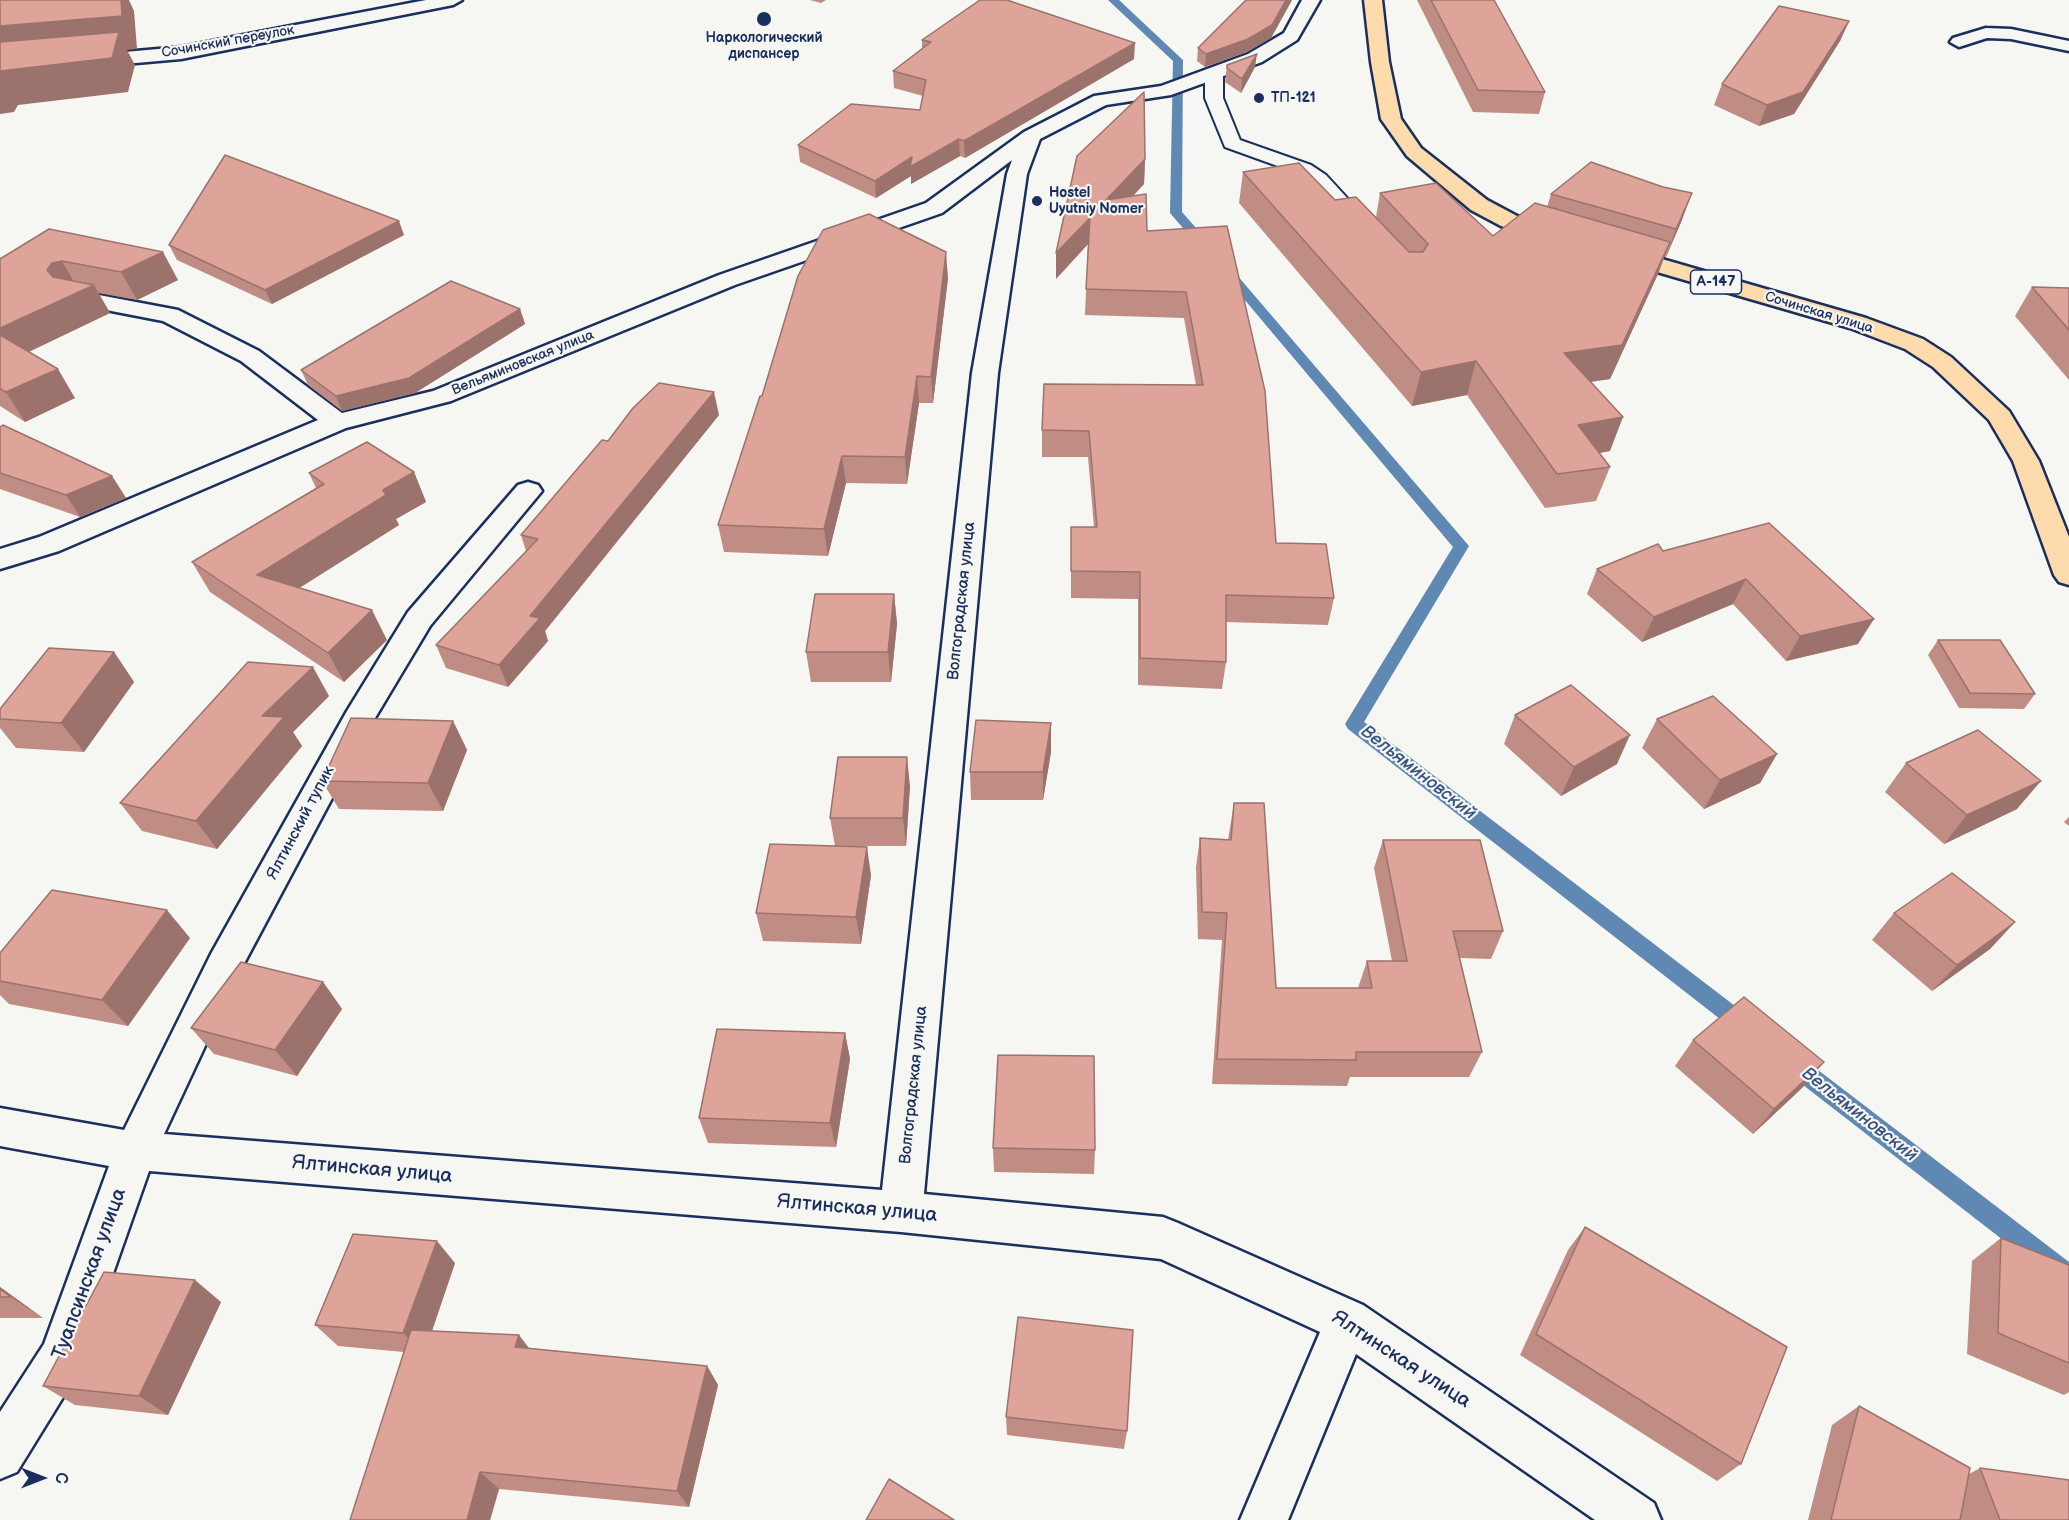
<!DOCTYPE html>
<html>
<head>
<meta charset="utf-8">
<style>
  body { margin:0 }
  #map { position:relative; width:2069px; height:1520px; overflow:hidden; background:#f6f6f2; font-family:"Balsamiq Sans",sans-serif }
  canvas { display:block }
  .north { position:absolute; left:12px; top:1448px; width:60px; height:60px; -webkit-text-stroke:4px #f6f6f2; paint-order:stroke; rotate:90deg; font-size:16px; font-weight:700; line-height:24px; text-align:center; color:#1b2f5e }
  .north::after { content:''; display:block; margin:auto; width:21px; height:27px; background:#1b2f5e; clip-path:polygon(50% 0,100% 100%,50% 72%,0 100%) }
</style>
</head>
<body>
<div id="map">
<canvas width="2069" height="1520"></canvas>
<div class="north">С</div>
</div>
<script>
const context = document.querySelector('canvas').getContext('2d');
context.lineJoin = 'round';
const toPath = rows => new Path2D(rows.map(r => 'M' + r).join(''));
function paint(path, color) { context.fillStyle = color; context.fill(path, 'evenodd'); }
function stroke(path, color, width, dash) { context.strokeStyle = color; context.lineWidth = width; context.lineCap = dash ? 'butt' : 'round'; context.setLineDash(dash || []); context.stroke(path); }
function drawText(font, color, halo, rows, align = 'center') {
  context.font = font + ' "Balsamiq Sans",sans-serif'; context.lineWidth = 4.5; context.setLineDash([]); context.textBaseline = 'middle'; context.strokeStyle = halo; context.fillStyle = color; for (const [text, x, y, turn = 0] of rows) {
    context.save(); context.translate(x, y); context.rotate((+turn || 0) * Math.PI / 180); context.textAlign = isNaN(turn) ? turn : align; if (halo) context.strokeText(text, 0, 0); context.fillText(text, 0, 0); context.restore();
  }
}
paint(toPath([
  [1108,0,1119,0,1183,60,1182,212,1210,244,1210,250,1202,250,1170,213,1173,61,1108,0],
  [1226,266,1230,267,1469,546,1364,722,1752,1019,1755,1026,1752,1033,1745,1035,1738,1033,1348,729,1345,724,1348,719,1453,547,1222,273,1220,270,1226,266],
  [1793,1054,1801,1057,2069,1262,2069,1289,2061,1285,1785,1071,1782,1064,1785,1057,1793,1054]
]), '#5f89b3');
const lane = toPath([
  [1214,67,1223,72,1223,98,1240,140,1311,165,1326,175,1372,225,1375,229,1372,233,1358,233,1312,183,1297,173,1225,147,1205,98,1205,72,1214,67]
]);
const street = toPath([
  [426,0,462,0,453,5,181,59,0,75,0,63,181,47,426,0],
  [1302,0,1320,0,1297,40,1262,62,1171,95,1106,105,1040,139,1027,174,998,373,924,1194,1163,1217,1178,1223,1363,1305,1654,1503,1661,1520,1595,1520,1356,1354,1288,1520,1240,1520,1320,1332,1161,1259,901,1232,149,1171,78,1373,17,1472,0,1479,0,1412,44,1344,109,1166,0,1146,0,1108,124,1130,211,954,347,711,408,612,518,485,528,482,538,485,542,491,430,626,372,723,239,973,164,1134,882,1190,972,373,1007,174,1012,160,942,213,735,285,451,401,346,428,59,551,0,569,0,549,39,537,318,420,241,361,163,321,70,303,66,298,70,293,78,291,178,310,259,351,342,413,433,391,719,275,926,203,1024,132,1094,96,1161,86,1248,54,1284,33,1302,0],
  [1986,28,2011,29,2069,41,2069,51,2011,39,1987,38,1959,47,1950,42,1953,38,1986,28]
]);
const highway = toPath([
  [1364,0,1382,0,1389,62,1401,119,1421,148,1487,200,1517,216,1561,230,1564,235,1561,240,1553,242,1501,226,1471,210,1407,156,1381,119,1371,62,1364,0],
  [1617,246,1866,318,1923,339,1951,357,2009,411,2039,461,2069,537,2069,585,2059,582,2054,575,2013,461,1989,420,1933,367,1905,349,1850,328,1609,258,1606,253,1609,248,1617,246]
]);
stroke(lane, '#1b2f5e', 4);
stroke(street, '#1b2f5e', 5);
stroke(highway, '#1b2f5e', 5);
paint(lane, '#f6f6f2');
paint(street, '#f6f6f2');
paint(highway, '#fddbac');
paint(toPath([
  [810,0,826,0,821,3],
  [1246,0,1292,0,1271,38,1247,52,1205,67,1197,61,1198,48],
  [1417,0,1494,0,1545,92,1539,114,1473,112],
  [1849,21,1840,41,1794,114,1759,126,1714,105,1722,84],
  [922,40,1134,59,965,158,960,156,911,184,911,176,876,198,800,162,798,145,920,110,923,96,894,88,893,71,922,48],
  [1227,65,1255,67,1241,93,1225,82],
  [1145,159,1144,184,1133,196,1147,231,1227,226,1276,543,1334,598,1328,625,1226,622,1226,662,1222,689,1138,685,1138,599,1071,598,1071,527,1094,527,1088,457,1042,457,1042,430,1196,385,1184,318,1085,315,1088,244,1056,279],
  [1243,172,1335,200,1376,217,1380,193,1493,236,1547,207,1551,194,1682,220,1666,257,1664,257,1658,274,1610,379,1590,382,1610,451,1599,453,1610,467,1596,501,1545,508,1467,395,1412,406,1239,203],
  [49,229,178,280,137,300,98,293,110,313,29,352,75,398,25,422,0,406,0,259],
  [404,235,272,304,177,260,169,245],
  [948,278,933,403,919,403,907,484,846,483,828,556,724,552,718,525,762,396],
  [2032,287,2069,288,2069,380,2015,316],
  [520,309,525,324,415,393,342,411,308,385,301,370],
  [719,415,545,631,548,641,508,687,446,668,436,645,526,551,521,535,608,441],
  [0,427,112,476,126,498,80,517,0,489],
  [414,472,426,502,396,519,399,525,299,588,387,640,344,682,210,592,192,562,316,488,309,473],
  [1769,523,1858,644,1786,661,1733,604,1642,642,1587,594,1597,569],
  [894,594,897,624,891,682,811,682,806,652],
  [1938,640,2035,694,2024,709,1959,708,1928,655],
  [114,652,134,682,84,752,16,748,0,728,0,709],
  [329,696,293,732,302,746,217,849,142,831,120,803],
  [1515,715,1617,764,1561,796,1504,744],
  [1657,719,1777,754,1760,783,1704,809,1642,748],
  [453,721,467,750,443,811,339,809,322,781],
  [1051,752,1043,800,971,800,970,772],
  [1906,763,2017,809,1944,844,1885,792],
  [910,786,906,846,842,846,871,875,861,944,763,941,756,913,835,846,830,818],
  [1234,803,1276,988,1358,988,1367,961,1392,961,1374,868,1383,840,1503,931,1491,959,1460,958,1482,1052,1469,1077,1350,1077,1347,1086,1212,1084,1222,940,1198,939,1196,867,1200,838,1228,840],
  [2069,817,2069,826,2064,822],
  [1894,913,2015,922,1990,949,1932,991,1872,940],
  [190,938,128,1026,9,1004,0,995,0,953],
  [323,982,342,1009,297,1076,214,1054,191,1028],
  [845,1033,850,1059,836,1147,708,1143,699,1118],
  [1693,1040,1824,1062,1802,1088,1753,1134,1675,1066],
  [993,1148,1095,1150,1094,1174,994,1172],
  [1585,1227,1741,1464,1717,1481,1520,1355,1568,1250],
  [2001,1238,2069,1363,2069,1392,2064,1395,1967,1354,1972,1261],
  [455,1263,432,1331,529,1348,707,1366,718,1385,689,1507,499,1489,490,1520,404,1352,338,1346,315,1325],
  [0,1287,43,1318,0,1318],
  [221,1302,168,1415,75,1405,43,1386],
  [1859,1406,1969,1474,1980,1468,2069,1520,1961,1520,1960,1518,1960,1520,1808,1520,1832,1425],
  [1006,1417,1127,1431,1124,1449,1007,1435]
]), '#bf8d84');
paint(toPath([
  [121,0,129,0,134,11,137,49,127,50,135,65,128,92,18,105,14,112,0,114,0,26],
  [1286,0,1292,0,1271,38,1247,52,1205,67,1206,54],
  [1849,21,1840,41,1794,114,1759,126,1767,105],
  [1135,43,1134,59,965,158,964,141],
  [1257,54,1255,67,1241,93,1242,79],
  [959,139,960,156,911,184,911,176,876,198,875,181,912,157],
  [1145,159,1144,184,1105,226,1106,200],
  [1692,193,1682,220,1666,257,1676,229],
  [1090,218,1089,243,1056,279,1056,253],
  [399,221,404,235,272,304,265,290],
  [1670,242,1658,274,1610,379,1553,387,1564,353],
  [163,252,178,280,137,300,121,272],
  [946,252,948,278,933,403,931,377],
  [62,261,78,289,64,298,47,270,52,263],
  [94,285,110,313,11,360,0,342,0,328],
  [520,309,525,324,415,393,342,411,336,396],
  [1476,361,1467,395,1412,406,1421,372],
  [58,369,75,398,25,422,6,392],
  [917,376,919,403,907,484,905,457],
  [714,392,719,415,545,631,548,641,508,687,499,665,530,616],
  [1623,417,1610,451,1566,459,1578,425],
  [842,456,846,483,828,556,824,529],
  [414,472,426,502,396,519,399,525,274,604,257,575,383,490],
  [112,476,126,498,80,517,66,495],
  [1746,579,1733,604,1642,642,1654,617],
  [894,594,897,624,891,682,888,652],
  [372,610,387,640,344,682,328,653],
  [1874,619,1858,644,1786,661,1800,636],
  [114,652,134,682,84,752,61,723],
  [313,667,329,696,293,732,302,746,217,849,196,821,262,716],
  [453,721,467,750,443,811,428,783],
  [1051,723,1051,752,1043,800,1043,772],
  [1630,735,1617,764,1561,796,1574,767],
  [1777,754,1760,783,1704,809,1720,780],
  [907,757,910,786,906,846,903,818],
  [2041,781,2017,809,1944,844,1967,815],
  [867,847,871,875,861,944,856,917],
  [167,910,190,938,128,1026,102,1000],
  [2015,922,1990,949,1932,991,1957,965],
  [323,982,342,1009,297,1076,275,1050],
  [845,1033,850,1059,836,1147,830,1123],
  [1824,1062,1802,1088,1753,1134,1774,1109],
  [437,1241,455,1263,424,1354,403,1333],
  [195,1280,221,1302,168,1415,139,1396],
  [0,1287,43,1318,11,1297,0,1289],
  [519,1335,535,1356,515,1347],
  [707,1366,718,1385,689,1507,677,1491],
  [480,1472,499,1489,490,1520,467,1520]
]), '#9b736c');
const building = toPath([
  [0,0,121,0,122,16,0,26,0,0],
  [980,0,1007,0,1135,43,964,141,959,139,910,167,912,157,875,181,798,145,851,104,920,110,926,80,893,71,931,42,922,40,980,0],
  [1246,0,1286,0,1272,25,1248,39,1206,54,1198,48,1246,0],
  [1431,0,1494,0,1545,92,1478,90,1431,0],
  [1779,6,1849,21,1803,92,1767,105,1722,84,1779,6],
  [119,32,112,58,0,71,0,42,119,32],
  [1257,54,1242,79,1227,68,1227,65,1257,54],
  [1144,92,1145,159,1106,200,1146,194,1147,231,1227,226,1265,391,1276,543,1326,544,1334,598,1226,595,1226,662,1140,658,1140,572,1071,571,1071,527,1097,527,1089,431,1042,430,1044,384,1203,385,1186,292,1086,289,1090,218,1056,253,1077,156,1144,92],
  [225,155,399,221,265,290,169,245,225,155],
  [1591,162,1663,187,1692,193,1676,229,1551,194,1591,162],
  [1299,163,1335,200,1356,197,1409,252,1423,252,1428,244,1380,193,1436,183,1493,236,1535,203,1670,242,1622,345,1564,353,1623,417,1578,425,1610,467,1557,474,1476,361,1421,372,1243,172,1299,163],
  [869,214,946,252,931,377,917,376,905,457,842,456,824,529,718,525,760,396,762,396,798,276,823,230,869,214],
  [49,229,163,252,121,272,62,261,52,263,47,270,53,277,94,285,0,328,0,259,49,229],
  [451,281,520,309,409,378,336,396,301,370,451,281],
  [2032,287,2069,288,2069,330,2032,287],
  [0,335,58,369,6,392,0,389,0,335],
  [659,383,714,392,530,616,540,618,499,665,436,645,538,539,521,535,602,440,608,441,633,408,659,383],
  [3,425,112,476,66,495,0,473,0,427,3,425],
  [367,442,414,472,383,490,386,495,257,575,372,610,328,653,192,562,324,484,309,473,367,442],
  [1769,523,1874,619,1800,636,1746,579,1654,617,1597,569,1658,544,1663,551,1769,523],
  [815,594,894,594,888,652,806,652,815,594],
  [1938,640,2000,640,2035,694,1970,693,1938,640],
  [49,648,114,652,61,723,0,719,0,709,49,648],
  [248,662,313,667,262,716,284,717,196,821,120,803,248,662],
  [1571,685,1630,735,1574,767,1515,715,1571,685],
  [1713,696,1777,754,1720,780,1657,719,1713,696],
  [351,718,453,721,428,783,322,781,351,718],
  [976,720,1051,723,1043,772,970,772,976,720],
  [1978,730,2041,781,1967,815,1906,763,1978,730],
  [838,757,907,757,903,818,830,818,838,757],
  [1234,803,1264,803,1276,988,1372,988,1367,961,1407,961,1383,840,1480,840,1503,931,1453,931,1482,1052,1356,1052,1356,1060,1217,1059,1227,913,1202,912,1200,838,1231,840,1234,803],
  [770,844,867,847,856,917,756,913,770,844],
  [1952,873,2015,922,1957,965,1894,913,1952,873],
  [52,890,167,910,102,1000,0,981,0,953,52,890],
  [241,962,323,982,275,1050,191,1028,241,962],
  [1744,997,1824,1062,1774,1109,1693,1040,1744,997],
  [717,1029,845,1033,830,1123,699,1118,717,1029],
  [998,1055,1094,1056,1095,1150,993,1148,998,1055],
  [1585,1227,1787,1347,1741,1464,1536,1334,1585,1227],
  [353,1234,437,1241,403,1333,315,1325,353,1234],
  [2001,1238,2069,1265,2069,1363,1998,1333,2001,1238],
  [104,1272,195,1280,139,1396,43,1386,104,1272],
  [0,1289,11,1297,0,1297,0,1289],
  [1018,1317,1133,1330,1127,1431,1006,1417,1018,1317],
  [411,1330,519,1335,515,1347,707,1366,677,1491,480,1472,467,1520,350,1520,411,1330],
  [1859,1406,1970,1468,1960,1520,1831,1520,1859,1406],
  [1980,1468,2069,1480,2069,1520,2000,1520,1980,1468],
  [889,1479,954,1520,866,1520,889,1479]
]);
paint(building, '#dea49a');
stroke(building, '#9b736c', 1.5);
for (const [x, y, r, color] of [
  [764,19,8,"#1b2f5e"],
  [1259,98,6,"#1b2f5e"],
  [1037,201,6,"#1b2f5e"]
]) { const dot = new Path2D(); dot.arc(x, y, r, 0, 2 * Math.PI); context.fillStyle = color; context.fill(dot); stroke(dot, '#f6f6f2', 2); }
drawText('bold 14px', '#1b2f5e', '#f6f6f2', [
  ["Наркологический",764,38,"center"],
  ["диспансер",764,54,"center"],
  ["ТП-121",1271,98],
  ["Hostel",1049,193],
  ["Uyutniy Nomer",1049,209]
], 'left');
drawText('14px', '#1b2f5e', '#f6f6f2', [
  ["Сочинский переулок",228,42,-10],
  ["Сочинская улица",1819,313,17],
  ["Вельяминовская улица",523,363,-22]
]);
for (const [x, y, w] of [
  [1716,282,51]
]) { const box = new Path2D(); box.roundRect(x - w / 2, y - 12, w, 24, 4.5); context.fillStyle = '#f6f6f2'; context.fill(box); stroke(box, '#1b2f5e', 1.5); }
drawText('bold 15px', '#1b2f5e', null, [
  ["А-147",1716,282]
]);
drawText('16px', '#1b2f5e', '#f6f6f2', [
  ["Волгоградская улица",962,601,-84],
  ["Ялтинский тупик",301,823,-62],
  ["Волгоградская улица",914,1085,-84]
]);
drawText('italic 18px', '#375481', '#f6f6f2', [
  ["Вельяминовский",1418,773,38],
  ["Вельяминовский",1859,1115,38]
]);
drawText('20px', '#1b2f5e', '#f6f6f2', [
  ["Ялтинская улица",372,1170,5],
  ["Ялтинская улица",857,1209,5],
  ["Туапсинская улица",90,1274,-70],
  ["Ялтинская улица",1401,1360,33]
]);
</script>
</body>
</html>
